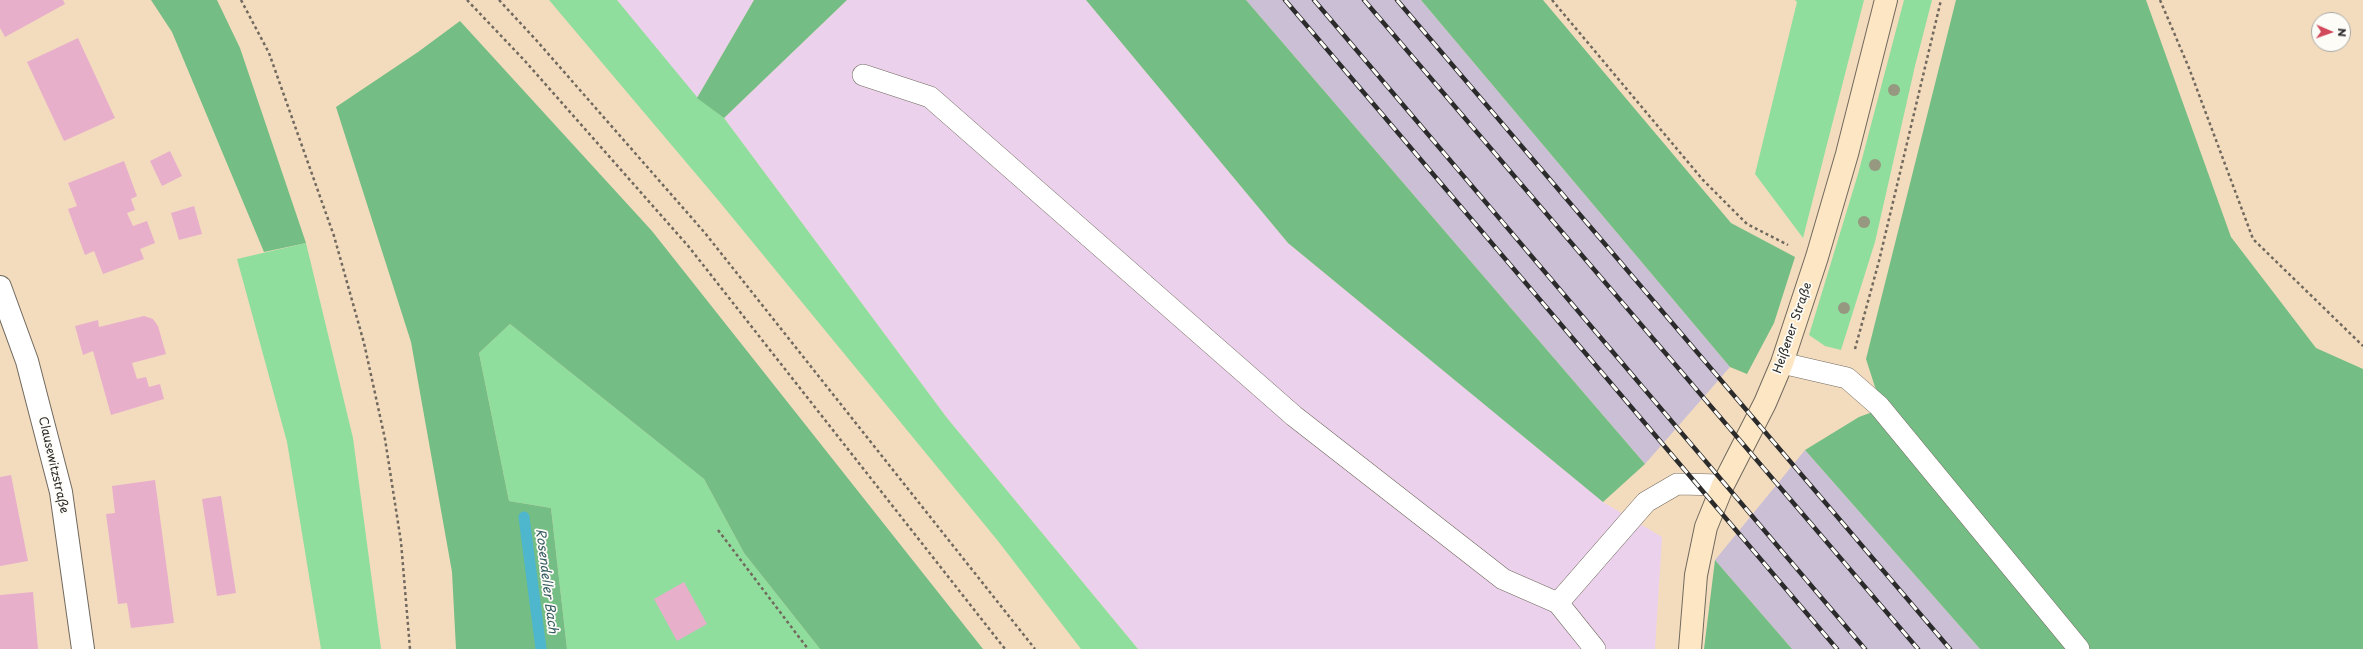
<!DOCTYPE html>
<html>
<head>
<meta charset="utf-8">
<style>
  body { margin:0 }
  #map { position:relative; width:2363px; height:649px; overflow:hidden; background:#f3dcbe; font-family:"Playpen Sans",sans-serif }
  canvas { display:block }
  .north { position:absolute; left:2311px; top:12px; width:40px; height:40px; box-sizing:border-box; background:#fdfcf7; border:1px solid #a9a8a5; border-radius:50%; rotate:92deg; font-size:11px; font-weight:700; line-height:16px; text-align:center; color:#2b2b2b }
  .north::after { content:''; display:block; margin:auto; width:14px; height:18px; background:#d1495b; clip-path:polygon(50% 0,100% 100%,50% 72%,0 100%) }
</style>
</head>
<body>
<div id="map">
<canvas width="2363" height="649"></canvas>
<div class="north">N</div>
</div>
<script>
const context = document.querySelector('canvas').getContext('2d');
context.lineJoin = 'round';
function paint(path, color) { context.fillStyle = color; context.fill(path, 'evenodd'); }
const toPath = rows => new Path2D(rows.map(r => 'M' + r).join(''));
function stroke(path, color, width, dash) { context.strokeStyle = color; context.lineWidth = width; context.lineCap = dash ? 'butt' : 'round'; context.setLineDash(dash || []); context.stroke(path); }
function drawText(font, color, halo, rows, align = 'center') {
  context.font = font + ' "Playpen Sans",sans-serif'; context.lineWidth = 3.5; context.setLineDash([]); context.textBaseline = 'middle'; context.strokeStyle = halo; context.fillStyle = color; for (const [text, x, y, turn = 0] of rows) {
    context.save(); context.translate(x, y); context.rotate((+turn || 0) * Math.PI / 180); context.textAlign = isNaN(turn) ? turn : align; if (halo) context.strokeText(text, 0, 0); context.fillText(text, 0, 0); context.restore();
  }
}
paint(toPath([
  [617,0,754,0,697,98],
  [847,0,1086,0,1288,243,1603,502,1662,537,1655,649,1138,649,947,418,724,118]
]), '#ebd1ec');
paint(toPath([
  [1246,0,1421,0,1730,367,1645,464],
  [1805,450,1980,649,1792,649,1715,560]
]), '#cbbfd6');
paint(toPath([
  [549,0,617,0,697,97,724,118,947,418,1138,649,1081,649,998,541,718,200],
  [1795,0,1864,0,1803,238,1755,174,1797,2],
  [1904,0,1932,0,1915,66,1875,242,1841,350,1825,346,1809,335,1858,174],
  [306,243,353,438,381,649,321,649,287,442,237,259],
  [510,324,704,479,744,553,820,649,567,649,551,508,509,501,479,353]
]), '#90de9d');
paint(toPath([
  [151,0,217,0,240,48,306,243,264,252,172,32],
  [754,0,847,0,724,118,697,98],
  [1086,0,1246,0,1645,464,1603,502,1288,243],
  [1421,0,1543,0,1731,223,1795,257,1774,323,1747,374,1730,367],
  [1956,0,2146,0,2231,237,2316,348,2363,369,2363,649,1980,649,1805,450,1859,417,1886,407,1875,387,1866,359],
  [460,21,652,231,983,649,820,649,744,553,704,479,510,324,479,353,509,501,551,508,567,649,456,649,452,572,411,342,336,107,418,52],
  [1715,560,1792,649,1704,649]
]), '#74bd84');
stroke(toPath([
  [524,517,541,649]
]), '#4eb6cd', 11);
paint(toPath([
  [0,0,63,0,65,4,5,37,0,28],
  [78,38,115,118,64,141,27,62],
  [170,151,182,176,162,186,150,161],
  [124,161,137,196,131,199,135,210,127,213,133,226,147,221,155,243,140,249,144,259,103,274,94,251,85,255,68,209,77,206,68,183],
  [194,206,202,234,179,240,171,213],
  [144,316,153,319,158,326,166,354,132,363,137,379,146,377,149,387,160,384,164,399,111,415,93,351,83,355,75,326,98,320,99,327],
  [11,475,28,561,0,566,0,477],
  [155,480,174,623,131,628,127,603,118,604,106,514,115,513,112,486],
  [221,496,236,593,217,596,202,499],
  [684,582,707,624,677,641,654,599],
  [33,592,38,649,0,649,0,595]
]), '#e8afcb');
const lane = toPath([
  [863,75,930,97,1294,416,1503,579,1558,603,1595,649],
  [1782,363,1847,378,1879,406,2079,649],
  [1558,603,1646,502,1677,484,1723,485]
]);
const street = toPath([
  [0,287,27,361,61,492,83,649]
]);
const secondary = toPath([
  [1690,649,1696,575,1706,527,1723,485,1765,403,1782,363,1817,257,1847,154,1886,0]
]);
stroke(lane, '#71695e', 22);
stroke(street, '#71695e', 24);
stroke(secondary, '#71695e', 24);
stroke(toPath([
  [241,0,269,53,334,236,364,343,385,439,401,542,410,649],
  [467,0,525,61,689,247,1005,649],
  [499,0,537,41,705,233,1035,649],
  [1552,0,1703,180,1747,224,1788,245],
  [2160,0,2189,68,2253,239,2363,346],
  [1855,349,1879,261,1941,0],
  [718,530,808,649]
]), '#71695e', 2.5, [3, 3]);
stroke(lane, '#fff', 21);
stroke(street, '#fff', 22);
stroke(secondary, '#fce6c4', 22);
const rail = toPath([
  [1285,0,1837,649],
  [1314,0,1865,649],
  [1364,0,1918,649],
  [1397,0,1950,649]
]);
stroke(rail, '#2b2b2b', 4.5);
stroke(rail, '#fdfcf7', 3, [9]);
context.fillStyle = '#969880';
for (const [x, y] of [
  [1894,90],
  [1875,165],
  [1864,222],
  [1844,308]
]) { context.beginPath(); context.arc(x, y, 6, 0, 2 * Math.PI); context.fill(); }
drawText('12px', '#2b2b2b', '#fdfcf7', [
  ["Heißener Straße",1793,328,-71],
  ["Clausewitzstraße",53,465,77]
]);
drawText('italic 13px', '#375c64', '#fdfcf7', [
  ["Rosendeller Bach",546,581,83]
]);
</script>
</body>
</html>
